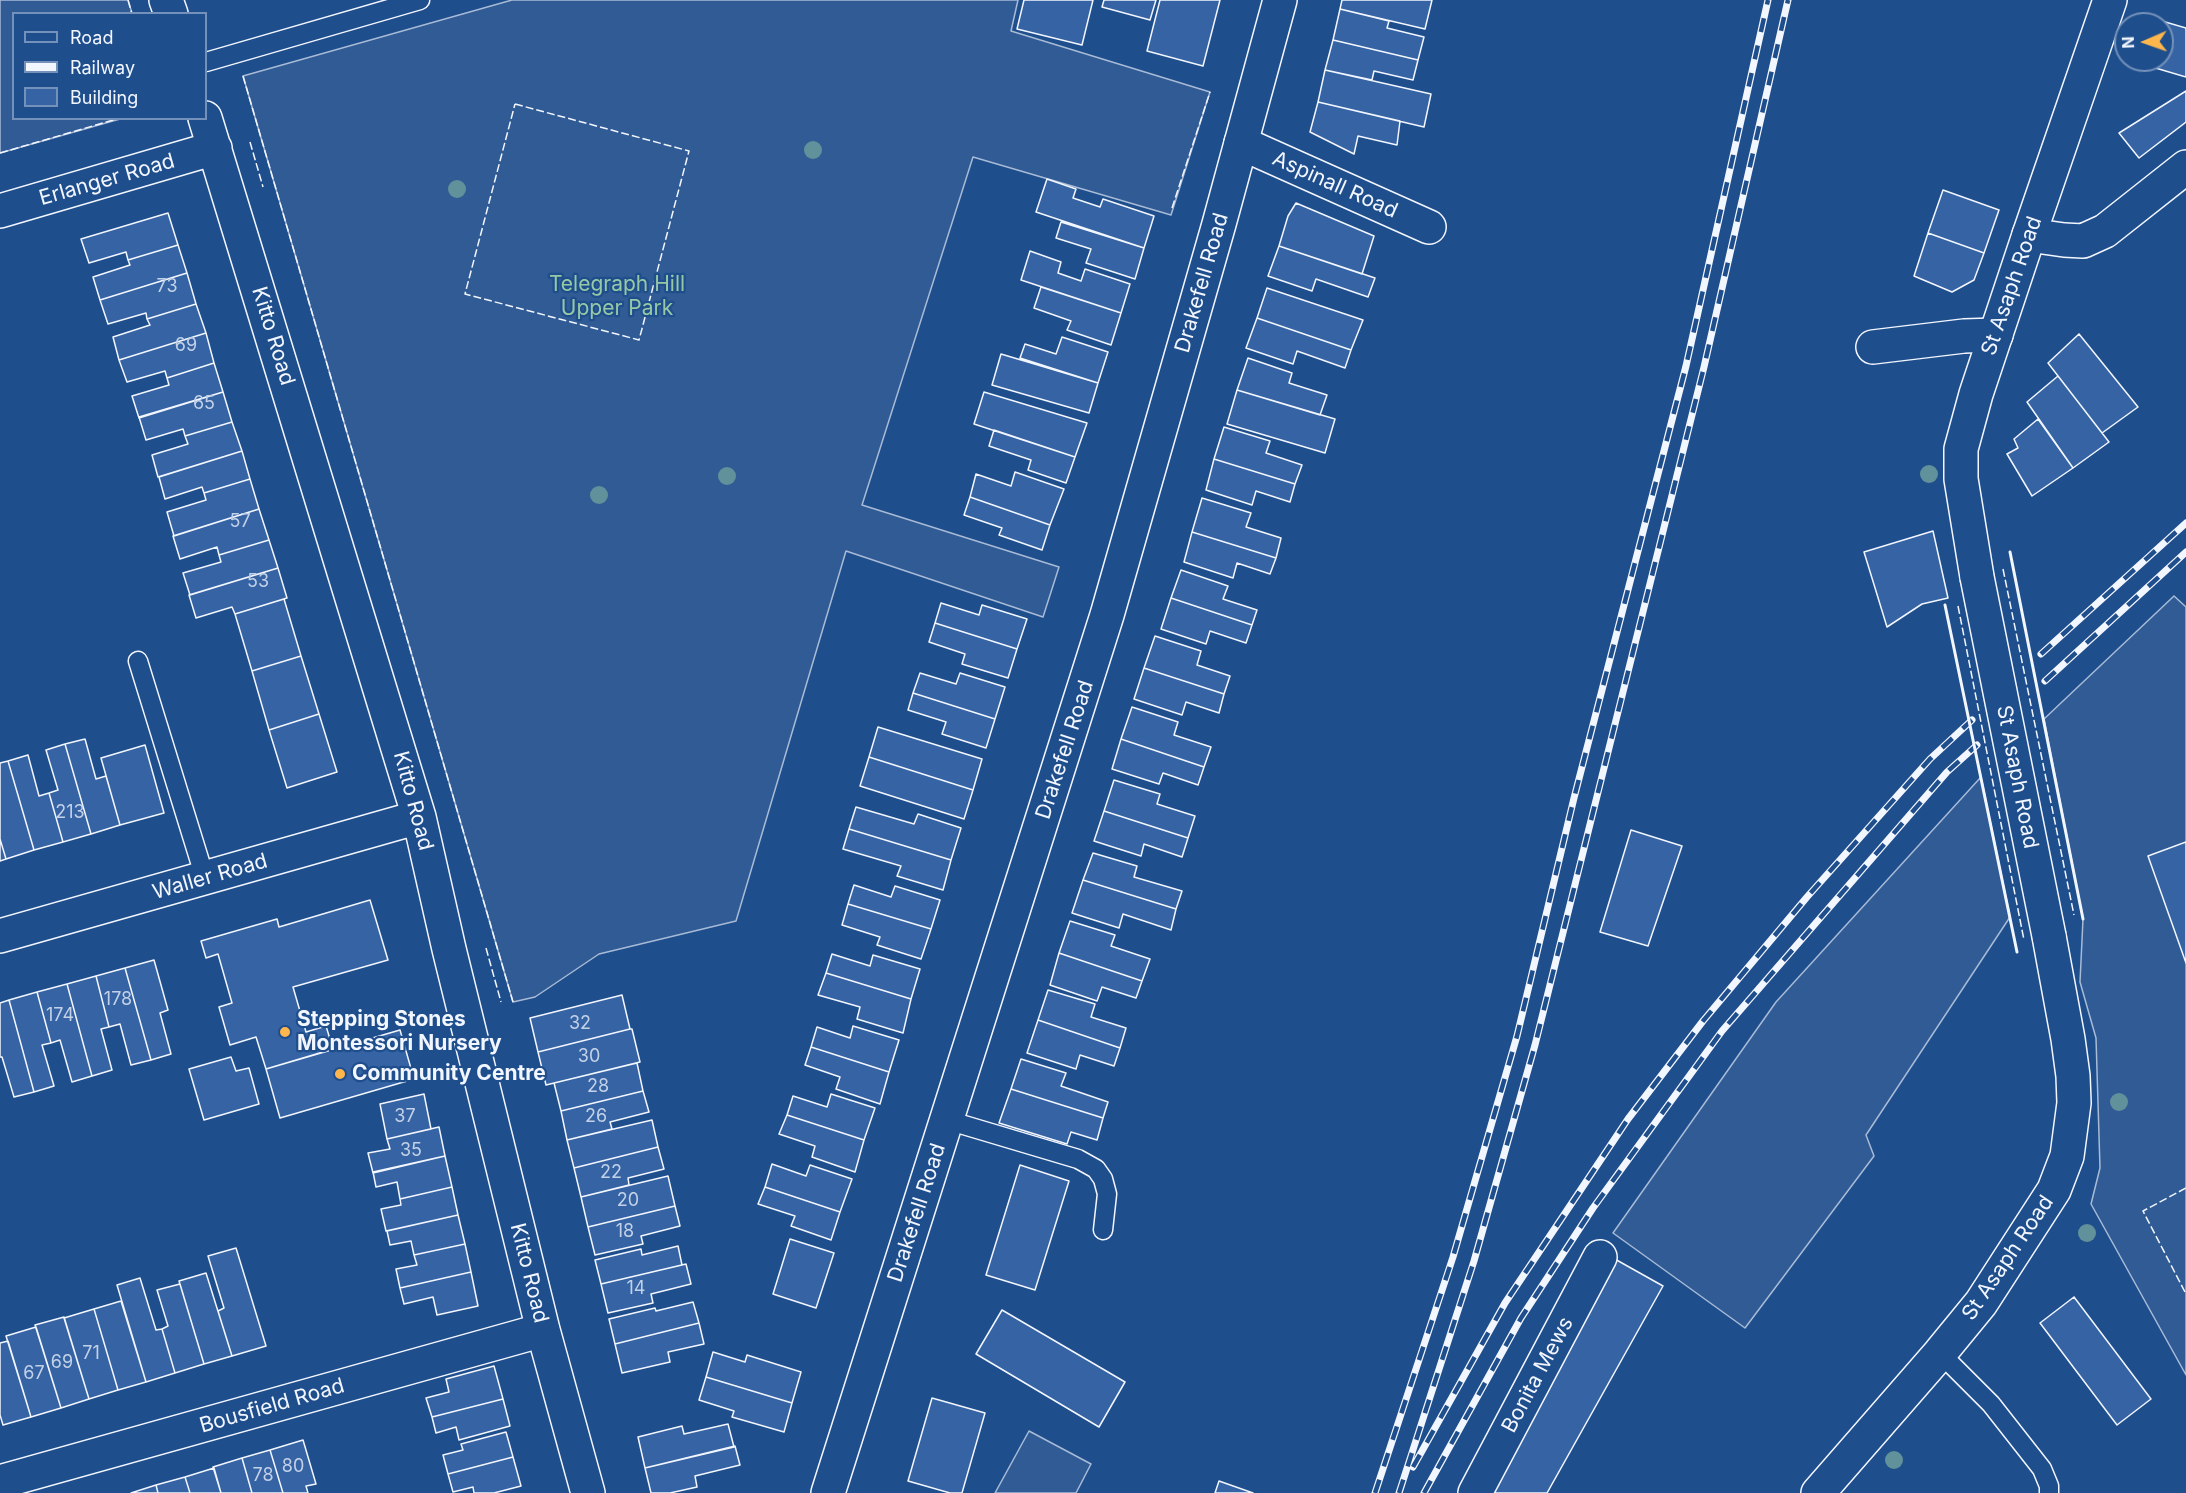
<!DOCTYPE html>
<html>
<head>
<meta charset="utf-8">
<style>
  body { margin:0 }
  #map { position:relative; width:2186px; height:1493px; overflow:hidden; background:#1f4e8c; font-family:Inter,sans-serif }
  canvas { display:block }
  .legend { position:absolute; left:12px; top:12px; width:195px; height:108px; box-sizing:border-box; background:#1f4e8c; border:2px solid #7391ba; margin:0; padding:8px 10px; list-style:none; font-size:18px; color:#f2f6ff }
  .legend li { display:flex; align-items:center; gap:12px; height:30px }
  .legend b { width:30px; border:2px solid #7391ba }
  .north { position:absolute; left:2114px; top:12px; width:60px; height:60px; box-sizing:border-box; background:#1f4e8c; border:2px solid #7391ba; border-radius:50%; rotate:268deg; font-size:16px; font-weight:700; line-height:24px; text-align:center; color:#f2f6ff }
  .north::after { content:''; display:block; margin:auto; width:21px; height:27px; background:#ffb74d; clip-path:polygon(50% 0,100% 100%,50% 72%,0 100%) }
</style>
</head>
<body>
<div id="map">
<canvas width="2186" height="1493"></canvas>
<ul class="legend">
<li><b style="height:8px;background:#1f4e8c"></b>Road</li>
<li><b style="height:8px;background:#f2f6ff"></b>Railway</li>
<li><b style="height:16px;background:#3563a3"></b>Building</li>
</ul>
<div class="north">N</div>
</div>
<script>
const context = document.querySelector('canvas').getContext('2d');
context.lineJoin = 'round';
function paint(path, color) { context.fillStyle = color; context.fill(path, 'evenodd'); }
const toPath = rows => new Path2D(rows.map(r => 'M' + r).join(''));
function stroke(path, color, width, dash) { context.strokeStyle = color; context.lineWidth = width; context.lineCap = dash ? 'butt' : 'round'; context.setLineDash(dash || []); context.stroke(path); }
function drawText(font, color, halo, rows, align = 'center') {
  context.font = font + ' Inter,sans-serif'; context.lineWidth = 4.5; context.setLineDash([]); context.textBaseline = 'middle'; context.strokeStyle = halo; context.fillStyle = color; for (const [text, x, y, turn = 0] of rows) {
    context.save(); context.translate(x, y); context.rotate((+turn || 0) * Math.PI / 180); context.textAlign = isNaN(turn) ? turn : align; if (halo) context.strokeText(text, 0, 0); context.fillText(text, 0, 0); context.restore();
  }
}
const built = toPath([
  [0,0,128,0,132,13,14,14,14,118,120,119,0,153,0,0],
  [512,0,1018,0,1011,31,1210,92,1171,215,973,157,862,505,1059,567,1043,617,846,551,736,921,599,954,535,997,513,1002,243,76,512,0],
  [2174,596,2186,607,2186,1375,2091,1204,2100,1168,2096,1038,2080,982,2083,919,2044,719,2174,596],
  [1981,777,2010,917,1866,1135,1874,1156,1745,1328,1613,1233,1776,1002,1981,777],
  [1029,1431,1091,1464,1076,1493,995,1493,1029,1431]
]);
paint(built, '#305b95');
stroke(built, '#a8bbd7', 1.5);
const building = toPath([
  [1024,0,1093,0,1082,45,1017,29,1024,0],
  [1104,0,1156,0,1150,20,1102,7,1104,0],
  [1160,0,1220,0,1203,66,1147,51,1160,0],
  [1342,0,1432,0,1425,29,1340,9,1342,0],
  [1340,9,1389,21,1387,28,1424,37,1418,60,1333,40,1340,9],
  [2155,19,2186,28,2186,77,2142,64,2143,60,2162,60,2162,24,2154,24,2155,19],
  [1333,40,1418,60,1413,80,1374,71,1372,80,1325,70,1333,40],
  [1325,70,1431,94,1424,127,1318,102,1325,70],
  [2186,91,2186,122,2139,158,2119,133,2186,91],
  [1318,102,1400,121,1397,145,1358,136,1354,154,1310,132,1318,102],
  [1047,179,1076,189,1073,198,1100,207,1103,199,1154,216,1144,248,1036,212,1047,179],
  [1943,190,1999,210,1984,253,1928,233,1943,190],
  [1296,203,1374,236,1362,274,1279,246,1288,216,1296,203],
  [168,213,178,245,128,260,126,252,89,263,81,239,168,213],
  [1061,222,1144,248,1135,279,1086,263,1091,249,1056,238,1061,222],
  [1928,233,1984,253,1974,280,1952,292,1914,276,1928,233],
  [178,245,187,273,100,300,93,277,130,265,128,260,178,245],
  [1279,246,1375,278,1368,297,1316,279,1312,291,1268,276,1279,246],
  [1030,251,1061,262,1058,273,1081,281,1085,269,1130,284,1121,313,1021,280,1030,251],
  [187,273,196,304,147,319,146,313,108,324,100,300,187,273],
  [1041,287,1121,313,1111,345,1067,330,1071,321,1034,308,1041,287],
  [1267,288,1363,320,1351,350,1257,318,1267,288],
  [196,304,206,333,119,360,113,337,150,325,147,319,196,304],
  [1257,318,1351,350,1345,368,1297,351,1293,364,1246,348,1257,318],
  [206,333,214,363,167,378,165,371,127,382,119,360,206,333],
  [2079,334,2138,407,2102,433,2048,363,2079,334],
  [1062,337,1108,352,1098,383,1020,358,1025,344,1056,354,1062,337],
  [1001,354,1098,383,1089,413,992,385,1001,354],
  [1248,358,1292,373,1289,383,1327,395,1320,415,1237,390,1248,358],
  [214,363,223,392,139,418,132,396,169,385,167,378,214,363],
  [2058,376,2109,442,2073,468,2027,402,2058,376],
  [1237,390,1335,419,1325,453,1227,424,1237,390],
  [223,392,232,422,185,436,183,429,146,440,139,417,223,392],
  [984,392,1087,423,1075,457,974,424,984,392],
  [2038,419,2073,468,2032,496,2007,454,2018,448,2014,439,2038,419],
  [232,422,242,451,158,477,152,455,188,444,185,436,232,422],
  [1224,427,1270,441,1266,453,1302,465,1295,484,1214,459,1224,427],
  [994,430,1075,457,1066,483,1028,470,1031,460,989,446,994,430],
  [242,451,250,479,204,493,202,487,165,499,159,477,242,451],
  [1214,459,1295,484,1290,502,1256,491,1252,505,1206,490,1214,459],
  [1015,472,1064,489,1050,525,970,497,976,474,1011,486,1015,472],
  [250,479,259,509,174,536,167,512,206,500,204,493,250,479],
  [970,497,1050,525,1042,550,999,535,1002,528,964,515,970,497],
  [1202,498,1251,513,1246,527,1281,538,1276,558,1192,532,1202,498],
  [259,509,269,540,219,555,217,547,180,559,173,536,259,509],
  [1933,531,1948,598,1922,604,1887,627,1864,552,1933,531],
  [1192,532,1276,558,1270,574,1237,563,1233,578,1184,562,1192,532],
  [269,540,278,568,190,595,183,573,221,562,219,555,269,540],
  [278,568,287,598,235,614,232,607,196,618,189,595,278,568],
  [1181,570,1228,586,1223,599,1257,610,1252,625,1171,598,1181,570],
  [1171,598,1252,625,1246,643,1210,631,1206,644,1161,629,1171,598],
  [284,599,301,656,252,671,235,614,284,599],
  [941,603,979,615,982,605,1027,619,1017,649,935,623,941,603],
  [935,623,1017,649,1008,678,962,664,965,654,929,642,935,623],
  [1155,636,1201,651,1197,665,1230,676,1224,694,1144,668,1155,636],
  [301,656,319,714,269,730,252,671,301,656],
  [1144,668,1224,694,1219,713,1186,702,1182,715,1134,699,1144,668],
  [920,673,956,684,960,673,1005,687,995,719,913,693,920,673],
  [913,693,995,719,986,748,942,734,946,722,908,710,913,693],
  [1132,707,1178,722,1174,735,1211,747,1204,767,1121,739,1132,707],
  [319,714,337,772,287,788,269,730,319,714],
  [878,727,982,759,973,790,869,757,878,727],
  [85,739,96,779,106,776,120,825,91,834,65,744,85,739],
  [1121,739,1204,767,1198,785,1163,773,1159,784,1112,769,1121,739],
  [65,744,91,834,63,842,49,793,58,790,46,750,65,744],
  [145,745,164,813,120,825,101,758,145,745],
  [28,755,39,796,49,793,63,842,34,850,8,761,28,755],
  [869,757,973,790,964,819,860,786,869,757],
  [8,761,34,850,6,859,0,839,0,763,8,761],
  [1114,780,1160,794,1157,804,1195,816,1188,838,1104,811,1114,780],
  [856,807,914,824,918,814,961,828,951,860,849,829,856,807],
  [1104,811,1188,838,1182,857,1144,844,1141,856,1094,841,1104,811],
  [849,829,951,860,943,890,897,876,901,866,843,849,849,829],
  [1631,830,1682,846,1648,946,1600,932,1631,830],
  [0,839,6,859,0,861,0,839],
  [2186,842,2186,963,2148,856,2186,842],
  [1093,853,1137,866,1134,877,1182,891,1176,909,1083,880,1093,853],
  [1083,880,1176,909,1171,930,1123,914,1119,928,1072,913,1083,880],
  [854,885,891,897,895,886,940,900,931,929,848,904,854,885],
  [370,900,388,960,293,987,306,1032,326,1026,333,1049,266,1069,256,1037,230,1045,219,1007,232,1003,218,954,206,958,201,941,277,919,279,927,370,900],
  [848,904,931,929,921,959,877,945,880,937,842,925,848,904],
  [1070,921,1115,935,1111,946,1150,959,1142,981,1059,953,1070,921],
  [1059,953,1142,981,1136,998,1102,987,1097,1001,1050,985,1059,953],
  [832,954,870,966,873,955,920,969,911,999,826,973,832,954],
  [154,960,168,1010,160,1013,171,1054,151,1060,125,968,154,960],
  [125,968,151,1060,131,1065,120,1024,109,1027,96,976,125,968],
  [826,973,911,999,903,1033,857,1019,860,1007,818,995,826,973],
  [96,976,109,1027,101,1029,112,1070,92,1076,67,984,96,976],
  [67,984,92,1076,72,1082,60,1040,51,1043,37,992,67,984],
  [1048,990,1095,1004,1091,1017,1126,1028,1120,1048,1038,1020,1048,990],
  [37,992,51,1043,42,1045,54,1086,34,1092,9,1000,37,992],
  [622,995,630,1029,538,1052,530,1018,622,995],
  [9,1000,34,1092,14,1097,2,1057,0,1057,0,1003,9,1000],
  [1038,1020,1120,1048,1114,1066,1080,1055,1076,1069,1027,1053,1038,1020],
  [853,1026,899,1040,889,1072,811,1047,817,1027,850,1038,853,1026],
  [630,1029,632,1029,640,1062,546,1085,538,1052,630,1029],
  [400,1030,414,1079,280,1118,266,1069,400,1030],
  [811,1047,889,1072,880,1104,836,1089,840,1077,805,1065,811,1047],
  [231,1057,236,1071,249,1068,259,1104,204,1120,189,1069,231,1057],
  [1021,1059,1066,1073,1061,1086,1108,1102,1103,1118,1011,1089,1021,1059],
  [637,1063,643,1091,561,1111,554,1083,637,1063],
  [1011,1089,1103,1118,1097,1140,1071,1132,1067,1144,999,1123,1011,1089],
  [643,1091,649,1112,610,1122,612,1129,567,1140,561,1111,643,1091],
  [424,1094,431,1129,387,1139,380,1104,424,1094],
  [831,1094,875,1108,864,1140,787,1115,793,1096,827,1107,831,1094],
  [787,1115,864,1140,855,1172,812,1157,815,1146,779,1134,787,1115],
  [652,1120,658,1147,574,1168,567,1140,652,1120],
  [439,1127,445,1156,373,1173,368,1153,390,1149,387,1139,439,1127],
  [658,1147,664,1169,628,1178,629,1185,581,1197,574,1168,658,1147],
  [445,1156,452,1187,400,1199,397,1182,376,1187,373,1172,445,1156],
  [772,1164,806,1176,810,1165,852,1179,840,1212,765,1187,772,1164],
  [1020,1165,1069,1181,1035,1290,986,1275,1020,1165],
  [668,1176,675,1206,588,1227,581,1197,668,1176],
  [452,1187,458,1215,386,1231,381,1209,401,1205,400,1199,452,1187],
  [765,1187,840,1212,831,1240,791,1226,795,1216,758,1204,765,1187],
  [675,1206,680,1226,641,1236,643,1244,595,1255,588,1227,675,1206],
  [458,1215,465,1244,414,1255,411,1241,390,1245,387,1231,458,1215],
  [790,1239,834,1253,816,1308,773,1294,790,1239],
  [465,1244,471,1272,400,1288,396,1269,417,1265,414,1255,465,1244],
  [678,1246,682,1265,601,1284,595,1260,641,1249,642,1255,678,1246],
  [236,1248,266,1346,232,1356,218,1311,224,1308,208,1256,236,1248],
  [1613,1258,1663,1286,1547,1493,1481,1493,1613,1258],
  [686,1264,691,1284,651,1294,653,1303,608,1313,601,1284,686,1264],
  [471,1272,478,1306,437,1315,433,1297,404,1304,400,1288,471,1272],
  [206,1273,232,1356,204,1364,179,1281,206,1273],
  [140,1278,156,1330,162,1329,175,1373,146,1382,117,1285,140,1278],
  [180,1284,204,1364,175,1373,162,1329,168,1326,157,1290,180,1284],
  [2074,1297,2151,1399,2117,1425,2040,1323,2074,1297],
  [121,1301,146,1382,118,1390,94,1309,121,1301],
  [693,1302,699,1323,615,1344,609,1319,655,1308,656,1311,693,1302],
  [94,1309,118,1390,89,1399,64,1318,94,1309],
  [1002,1310,1125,1382,1099,1427,976,1354,1002,1310],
  [64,1317,89,1399,61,1408,35,1325,64,1317],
  [699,1323,704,1344,668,1352,670,1362,622,1373,615,1344,699,1323],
  [36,1327,61,1408,31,1417,6,1336,36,1327],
  [8,1341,31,1417,3,1425,0,1415,0,1343,8,1341],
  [713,1352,745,1362,747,1355,801,1372,792,1403,706,1377,713,1352],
  [494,1366,503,1399,432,1417,426,1398,449,1392,446,1379,494,1366],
  [706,1377,792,1403,784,1432,732,1417,734,1411,699,1400,706,1377],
  [932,1398,985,1413,962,1493,950,1493,908,1481,932,1398],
  [503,1399,510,1426,459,1440,456,1427,436,1433,432,1417,503,1399],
  [728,1424,734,1447,645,1468,638,1437,682,1426,684,1434,728,1424],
  [506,1432,513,1457,448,1474,443,1455,463,1450,461,1444,506,1432],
  [303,1440,316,1484,306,1486,308,1493,283,1493,270,1450,303,1440],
  [735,1446,740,1465,695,1476,697,1487,670,1493,651,1493,645,1468,735,1446],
  [270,1450,283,1493,252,1493,242,1458,270,1450],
  [513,1457,521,1486,494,1493,474,1493,473,1487,453,1492,448,1474,513,1457],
  [242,1458,252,1493,221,1493,213,1467,242,1458],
  [214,1468,221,1493,190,1493,185,1477,214,1468],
  [185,1477,190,1493,158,1493,156,1485,185,1477],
  [1219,1481,1253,1493,1215,1493,1219,1481],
  [156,1485,158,1493,131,1493,156,1485]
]);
paint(building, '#3563a3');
stroke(building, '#f2f6ff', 1.5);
const lane = toPath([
  [206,62,420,0],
  [138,661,205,878],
  [947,1120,1078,1159,1096,1169,1103,1179,1107,1194,1103,1230],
  [1940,1353,1991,1404,2042,1469,2049,1486,2049,1493]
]);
const street = toPath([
  [166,0,171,14],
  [205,118,419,817,449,949,543,1330,588,1493],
  [1241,143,1429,227],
  [0,211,215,148],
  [2029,235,2064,240,2083,241,2105,231,2186,167],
  [1873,347,1964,336,1996,335],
  [0,936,419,817],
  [0,1482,543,1330],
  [1475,1493,1600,1257]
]);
const secondary = toPath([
  [1977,577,1961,479,1961,449,1976,394,2029,235,2110,0],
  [828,1493,1107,615,1219,224,1280,0],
  [1818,1493,1940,1353,1981,1303,2054,1190,2067,1156,2074,1103,2073,1076,2068,1039,2049,936]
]);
stroke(lane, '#f2f6ff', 21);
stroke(street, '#f2f6ff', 36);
stroke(secondary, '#f2f6ff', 36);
stroke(lane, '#1f4e8c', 18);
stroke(street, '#1f4e8c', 33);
stroke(secondary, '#1f4e8c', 33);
const rail = toPath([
  [2041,654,2186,523],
  [2045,681,2186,552],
  [1413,1467,1505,1303,1628,1119,1703,1021,1807,897,1930,759,1972,720],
  [1375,1493,1453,1257,1517,1036,1574,798,1686,366,1768,0],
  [1399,1493,1474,1261,1535,1045,1704,367,1788,0],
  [1424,1493,1521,1318,1593,1208,1722,1031,1947,772,1977,745]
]);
stroke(rail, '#f2f6ff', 7);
stroke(rail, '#1f4e8c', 4.5, [14]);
const secondaryBridge = toPath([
  [1977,577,2049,936]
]);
stroke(secondaryBridge, '#f2f6ff', 36, []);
stroke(secondaryBridge, '#1f4e8c', 33);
stroke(toPath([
  [128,0,132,14],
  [243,76,513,1002],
  [515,104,689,151,639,340,465,294,515,104],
  [250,142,263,187],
  [0,153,120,118],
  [1172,208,1210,92],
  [2003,569,2074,915],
  [1958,606,2024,940],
  [486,948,501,1002],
  [2186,1188,2143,1211,2186,1294]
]), '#f2f6ff', 1.5, [8, 3]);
stroke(toPath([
  [2010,552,2083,919],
  [1945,605,2017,952]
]), '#f2f6ff', 3);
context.fillStyle = '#61919a';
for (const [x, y] of [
  [813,150],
  [457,189],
  [1929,474],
  [727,476],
  [599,495],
  [2119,1102],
  [2087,1233],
  [1894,1460]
]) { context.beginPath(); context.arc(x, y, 9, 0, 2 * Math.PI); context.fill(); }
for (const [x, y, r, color] of [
  [285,1032,6,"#ffb74d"],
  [340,1074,6,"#ffb74d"]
]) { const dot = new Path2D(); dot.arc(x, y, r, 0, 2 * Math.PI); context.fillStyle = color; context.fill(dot); stroke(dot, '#1f4e8c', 2); }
drawText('18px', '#c3d1e8', null, [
  ["73",167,287],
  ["69",186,346],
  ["65",204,404],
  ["57",240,522],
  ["53",258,582],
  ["213",70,813],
  ["178",118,1000],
  ["174",60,1016],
  ["32",580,1024],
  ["30",589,1057],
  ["28",598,1087],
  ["37",405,1117],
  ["26",596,1117],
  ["35",411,1151],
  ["22",611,1173],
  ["20",628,1201],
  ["18",625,1232],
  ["14",636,1289],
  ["71",91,1354],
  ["69",62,1363],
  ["67",34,1374],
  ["80",293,1467],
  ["78",263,1476]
]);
drawText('21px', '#f2f6ff', '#1f4e8c', [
  ["Erlanger Road",107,180,-16],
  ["Aspinall Road",1335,185,24],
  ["Drakefell Road",1202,283,-74],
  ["St Asaph Road",2012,286,-71],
  ["Kitto Road",273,336,73],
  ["Drakefell Road",1065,750,-72],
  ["St Asaph Road",2017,777,79],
  ["Kitto Road",413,801,75],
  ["Waller Road",210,877,-16],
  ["Drakefell Road",917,1213,-72],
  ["St Asaph Road",2008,1258,-56],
  ["Kitto Road",529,1273,76],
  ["Bonita Mews",1538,1375,-62],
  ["Bousfield Road",272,1406,-16]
]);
drawText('21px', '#97c8a6', '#1f4e8c', [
  ["Telegraph Hill",617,285],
  ["Upper Park",617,309]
]);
drawText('bold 21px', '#f2f6ff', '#1f4e8c', [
  ["Stepping Stones",297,1020],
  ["Montessori Nursery",297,1044],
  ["Community Centre",352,1074]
], 'left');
</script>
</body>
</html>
